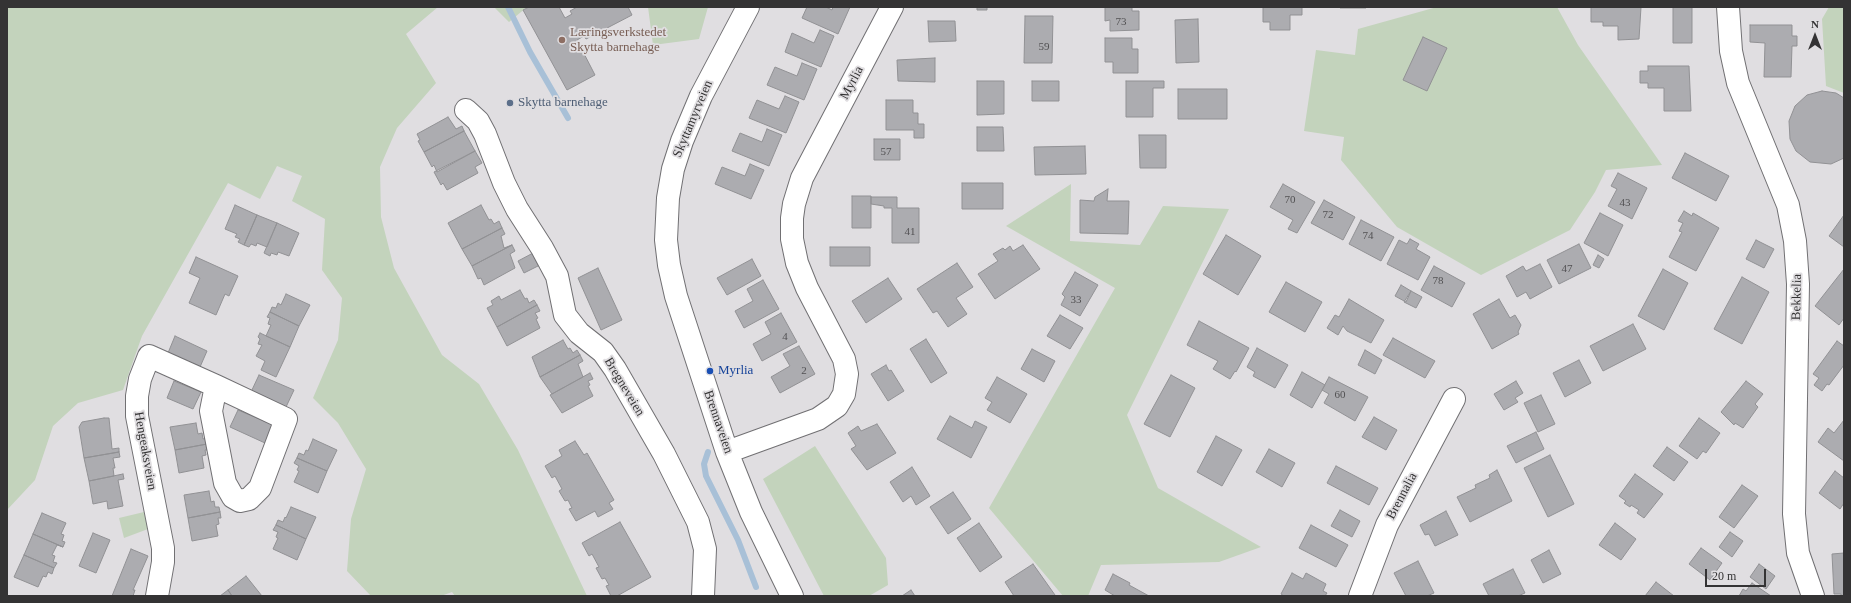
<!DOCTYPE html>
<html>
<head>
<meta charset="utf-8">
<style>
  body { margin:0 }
  #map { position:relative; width:1851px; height:603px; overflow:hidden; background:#e0dee1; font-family:Georgia,serif }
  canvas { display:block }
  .frame { position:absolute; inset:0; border:8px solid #343334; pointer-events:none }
  .north { position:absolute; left:1795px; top:16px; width:40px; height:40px; -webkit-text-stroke:3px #e0dee1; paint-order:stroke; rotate:0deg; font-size:11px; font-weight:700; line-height:16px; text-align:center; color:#343334 }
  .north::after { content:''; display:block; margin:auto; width:14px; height:18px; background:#343334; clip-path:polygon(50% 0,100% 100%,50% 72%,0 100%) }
  .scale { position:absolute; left:1705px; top:569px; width:61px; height:18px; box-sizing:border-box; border:2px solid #343334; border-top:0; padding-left:5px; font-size:12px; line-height:14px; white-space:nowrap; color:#343334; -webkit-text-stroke:3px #e0dee1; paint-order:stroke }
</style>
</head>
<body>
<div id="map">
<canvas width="1851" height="603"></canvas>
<div class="frame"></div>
<div class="north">N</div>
<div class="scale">20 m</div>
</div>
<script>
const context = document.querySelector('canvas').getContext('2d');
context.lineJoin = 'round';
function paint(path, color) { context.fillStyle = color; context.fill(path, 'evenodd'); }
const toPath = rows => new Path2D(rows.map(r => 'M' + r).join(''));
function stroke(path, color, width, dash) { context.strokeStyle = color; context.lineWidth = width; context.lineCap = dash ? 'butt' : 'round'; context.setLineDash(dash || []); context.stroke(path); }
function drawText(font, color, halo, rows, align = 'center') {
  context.font = font + ' Georgia,serif'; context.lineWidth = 3.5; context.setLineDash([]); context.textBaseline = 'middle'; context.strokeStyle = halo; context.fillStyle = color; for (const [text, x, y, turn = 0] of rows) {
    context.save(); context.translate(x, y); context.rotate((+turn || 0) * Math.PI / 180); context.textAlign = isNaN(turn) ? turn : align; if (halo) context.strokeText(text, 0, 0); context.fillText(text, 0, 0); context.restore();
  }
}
paint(toPath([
  [7,7,438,7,406,34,436,83,397,128,380,167,381,217,394,268,442,355,479,384,518,450,587,596,455,596,452,592,441,596,371,596,347,571,351,519,366,469,338,423,313,398,338,340,342,298,322,270,325,219,292,201,302,176,277,166,260,199,228,183,142,336,123,390,78,403,53,426,35,480,7,510],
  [494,7,527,7,509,22],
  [648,7,708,7,699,39,653,45],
  [1437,7,1557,7,1578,45,1662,165,1606,170,1595,192,1570,230,1481,275,1397,227,1341,160,1344,137,1304,131,1316,50,1355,55,1358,29],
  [1829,7,1844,7,1844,93,1826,86,1822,19],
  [1071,184,1070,241,1140,245,1163,206,1229,209,1127,415,1158,488,1261,547,1219,562,1101,565,1088,596,1063,596,989,508,1115,288,1006,226],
  [815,446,886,558,888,585,869,596,824,596,763,479],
  [144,512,148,529,124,538,119,518]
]), '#c3d3bc');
stroke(toPath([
  [508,7,530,52,568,118],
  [708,452,704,464,706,476,738,540,756,587]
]), '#a8c0d7', 6);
const building = toPath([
  [529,7,559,7,565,18,572,14,570,11,577,7,628,7,632,15,586,39,584,36,577,40,595,75,567,90,523,10,529,7],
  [807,7,826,7,832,10,833,7,850,7,838,34,802,18,807,7],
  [977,7,987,7,987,10,977,10,977,7],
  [1105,7,1132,7,1132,11,1139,11,1139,30,1110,31,1110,20,1105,21,1105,7],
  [1263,7,1302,7,1302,15,1290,15,1290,30,1270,30,1270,22,1263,22,1263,7],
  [1340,7,1366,7,1366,8,1340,8,1340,7],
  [1591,7,1641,7,1639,39,1618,40,1618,26,1603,26,1603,22,1591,22,1591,7],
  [1673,7,1692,7,1692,43,1673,43,1673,7],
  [1025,16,1053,16,1052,63,1024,63,1025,16],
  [1198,19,1199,62,1176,63,1175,20,1198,19],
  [928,21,955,21,956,41,929,42,928,21],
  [1750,25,1792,25,1792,36,1797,36,1797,46,1792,46,1791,77,1764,77,1765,43,1750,42,1750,25],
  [820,30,834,36,821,67,785,52,792,33,814,43,820,30],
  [1423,37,1447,48,1427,91,1403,80,1423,37],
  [1105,38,1132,38,1132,49,1138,49,1138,73,1113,73,1113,62,1105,62,1105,38],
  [935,58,935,82,898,81,897,60,935,58],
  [802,63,817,69,804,100,767,85,775,67,797,76,802,63],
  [1648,66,1689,66,1691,111,1664,111,1664,88,1648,88,1648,83,1640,83,1640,71,1648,71,1648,66],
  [977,81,1004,81,1004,114,977,115,977,81],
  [1032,81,1059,81,1059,101,1032,101,1032,81],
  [1126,81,1164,81,1164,88,1153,88,1153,117,1126,117,1126,81],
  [1178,89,1227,89,1227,119,1178,119,1178,89],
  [1822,91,1836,93,1844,98,1844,158,1831,164,1810,162,1796,151,1790,139,1789,121,1795,106,1807,95,1822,91],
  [785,96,799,102,786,133,749,118,757,100,779,109,785,96],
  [886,100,913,100,913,113,918,113,918,124,924,124,924,138,914,138,914,130,886,130,886,100],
  [448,117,456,129,462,126,464,131,424,152,418,141,420,140,417,134,448,117],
  [977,127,1003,127,1004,151,977,151,977,127],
  [767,129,782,135,769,166,732,151,740,133,762,142,767,129],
  [464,131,475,151,437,172,434,165,432,167,424,152,464,131],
  [1139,135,1166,135,1166,168,1140,168,1139,135],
  [874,139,900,139,900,160,874,160,874,139],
  [1085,146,1086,174,1035,175,1034,147,1085,146],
  [475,151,482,163,475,167,478,173,447,190,443,183,441,185,434,172,475,151],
  [1685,153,1729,176,1716,201,1672,178,1685,153],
  [750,164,764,170,751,199,715,184,722,167,745,176,750,164],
  [1618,173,1647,188,1632,219,1608,206,1617,189,1611,186,1618,173],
  [962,183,1003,183,1003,209,962,209,962,183],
  [1283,184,1315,202,1297,233,1288,229,1293,220,1270,207,1283,184],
  [1108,189,1107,201,1129,201,1128,234,1080,233,1080,200,1094,201,1095,197,1108,189],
  [852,196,871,196,871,228,852,228,852,196],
  [871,197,897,197,897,208,919,208,919,243,892,243,892,208,884,208,884,206,871,204,871,197],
  [1324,200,1355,217,1343,240,1311,223,1324,200],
  [235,205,257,215,244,245,238,242,240,239,235,237,237,234,225,229,235,205],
  [481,205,489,220,491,219,494,224,499,221,502,228,462,249,448,223,481,205],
  [1684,211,1692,216,1693,213,1719,228,1696,271,1669,257,1682,232,1679,231,1683,223,1678,221,1684,211],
  [1600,213,1623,225,1608,256,1584,243,1600,213],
  [257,215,277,223,267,247,257,243,256,246,251,244,249,247,244,245,257,215],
  [1844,215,1844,247,1829,236,1844,215],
  [1361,220,1394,237,1381,261,1349,244,1361,220],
  [277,223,299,233,289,256,278,252,277,255,271,253,270,256,264,253,277,223],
  [502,228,505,234,501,236,504,248,512,245,472,266,462,249,502,228],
  [1226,235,1261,256,1238,295,1203,274,1226,235],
  [1410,239,1419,244,1416,249,1430,257,1418,280,1387,264,1399,240,1407,244,1410,239],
  [1756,240,1774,249,1764,268,1746,259,1756,240],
  [1579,244,1591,268,1559,284,1547,260,1579,244],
  [512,245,515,251,510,254,515,268,484,285,481,278,478,279,472,266,512,245],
  [1023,245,1040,269,995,299,978,274,998,261,993,254,1003,248,1005,250,1010,246,1013,251,1023,245],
  [830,247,870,247,870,266,830,266,830,247],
  [535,252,542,264,524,273,518,261,535,252],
  [1598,255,1604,259,1599,268,1593,265,1598,255],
  [196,257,238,276,229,296,225,294,216,315,189,303,200,278,189,273,196,257],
  [752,259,761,276,727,295,717,278,752,259],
  [957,263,973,287,956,298,967,314,948,327,937,311,933,313,917,289,957,263],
  [1540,264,1552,287,1530,299,1526,292,1517,297,1506,276,1523,266,1526,271,1540,264],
  [1434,266,1465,283,1452,307,1421,290,1434,266],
  [598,268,622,320,601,330,578,278,598,268],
  [1663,269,1688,283,1664,330,1638,316,1663,269],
  [1844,269,1844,318,1839,325,1815,306,1844,269],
  [1075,272,1098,285,1080,316,1061,305,1065,297,1062,294,1075,272],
  [1742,277,1769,292,1742,344,1714,329,1742,277],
  [888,278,902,299,866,323,852,301,888,278],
  [763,280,779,309,744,328,735,311,753,301,747,289,763,280],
  [1286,282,1322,302,1305,332,1269,312,1286,282],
  [1401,285,1411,291,1406,302,1395,296,1401,285],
  [520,290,525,299,527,298,529,303,534,300,537,305,497,327,487,308,493,305,491,301,499,296,501,300,520,290],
  [1411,291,1422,297,1416,308,1404,302,1411,291],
  [286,294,310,305,299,326,270,312,272,307,276,308,278,303,281,305,286,294],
  [1349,299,1384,320,1371,343,1347,331,1343,326,1338,335,1327,328,1335,315,1339,317,1349,299],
  [1499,299,1510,318,1515,315,1521,325,1518,332,1519,334,1492,349,1473,314,1499,299],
  [537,305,540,311,535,313,538,318,536,319,540,328,507,346,497,327,537,305],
  [270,312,299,326,290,347,266,336,271,325,268,324,270,318,267,317,270,312],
  [781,313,797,342,762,361,753,344,771,334,765,322,781,313],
  [1060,315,1083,328,1070,349,1047,336,1060,315],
  [1199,321,1249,348,1236,372,1235,371,1230,379,1213,369,1218,361,1187,345,1199,321],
  [1633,324,1646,349,1603,371,1590,346,1633,324],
  [260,333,290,347,276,377,261,370,265,361,256,356,262,345,258,344,260,339,258,337,260,333],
  [175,336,207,351,200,367,168,353,175,336],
  [1393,338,1435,361,1425,378,1383,355,1393,338],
  [926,339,947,373,931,383,910,349,926,339],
  [563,340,568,349,570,348,573,353,577,350,580,355,540,377,532,357,563,340],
  [1837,341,1844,346,1844,365,1829,385,1827,384,1822,391,1814,385,1819,378,1813,374,1837,341],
  [799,346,815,374,780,393,771,377,790,366,783,354,799,346],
  [1257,348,1288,365,1275,388,1253,376,1255,372,1247,367,1257,348],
  [1032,349,1055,361,1044,382,1021,369,1032,349],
  [1365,350,1382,360,1375,374,1358,365,1365,350],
  [580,355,583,361,578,364,583,377,552,394,540,377,580,355],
  [1579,360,1591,383,1565,397,1553,373,1579,360],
  [886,365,889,371,891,370,904,391,888,401,871,374,886,365],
  [1302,372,1325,385,1312,408,1290,395,1302,372],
  [590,373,593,379,588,381,590,385,588,386,593,396,562,413,550,395,590,373],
  [259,375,294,390,286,407,251,392,259,375],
  [1171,375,1195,388,1170,437,1144,424,1171,375],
  [997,377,1027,394,1010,423,987,410,992,402,985,398,997,377],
  [1329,377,1368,397,1355,421,1324,403,1329,394,1322,390,1329,377],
  [174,381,201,392,193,409,167,398,174,381],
  [1516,381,1523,393,1515,398,1518,402,1504,410,1494,394,1516,381],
  [1746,381,1763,394,1755,404,1758,407,1743,428,1735,423,1734,425,1721,412,1746,381],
  [1541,395,1555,424,1538,432,1524,403,1541,395],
  [238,410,273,425,265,443,230,427,238,410],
  [950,416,972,428,975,421,987,427,971,458,937,439,950,416],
  [1374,417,1397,430,1386,450,1362,437,1374,417],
  [104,418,109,418,112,449,119,448,119,452,84,458,79,427,82,422,104,418],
  [1699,418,1720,433,1706,453,1703,451,1697,459,1679,446,1699,418],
  [1844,420,1844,461,1818,442,1828,428,1834,433,1844,420],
  [196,423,198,434,202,433,203,439,206,438,207,444,175,450,170,427,196,423],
  [877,424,896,453,867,470,851,449,856,446,848,433,858,426,861,431,877,424],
  [1536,432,1544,449,1516,463,1507,446,1536,432],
  [1216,436,1242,450,1222,486,1197,472,1216,436],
  [313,439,337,450,327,471,297,458,299,453,304,455,306,450,308,451,313,439],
  [575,441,584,455,587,453,614,500,609,503,613,509,598,517,595,511,576,521,569,509,572,508,568,500,565,501,559,491,562,489,555,476,552,478,545,466,562,456,559,450,575,441],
  [207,444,208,450,205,450,206,455,202,456,204,468,179,473,175,450,207,444],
  [1667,447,1688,462,1674,481,1653,466,1667,447],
  [1269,449,1295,463,1282,487,1256,472,1269,449],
  [119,452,120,457,113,458,115,468,113,468,114,476,89,481,84,458,119,452],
  [1550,455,1574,504,1548,517,1524,468,1550,455],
  [297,458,327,471,318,493,294,482,299,471,297,470,299,466,294,463,297,458],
  [1336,466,1378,488,1369,505,1327,483,1336,466],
  [912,467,930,496,916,505,911,496,903,502,890,482,912,467],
  [1497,470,1512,501,1470,522,1457,497,1476,488,1475,485,1490,478,1489,475,1497,470],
  [1835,471,1844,478,1844,503,1840,509,1819,493,1835,471],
  [123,474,124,479,118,480,123,506,108,509,107,501,93,504,89,481,123,474],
  [1635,474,1663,494,1644,518,1637,513,1639,510,1631,505,1630,507,1624,503,1626,501,1619,496,1635,474],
  [1742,485,1758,496,1734,528,1719,517,1742,485],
  [209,491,211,502,214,501,215,507,219,507,220,512,188,518,184,495,209,491],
  [953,492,971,519,948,534,930,507,953,492],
  [291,507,316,517,306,539,276,525,278,520,283,522,285,517,286,518,291,507],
  [1340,510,1360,521,1352,537,1331,526,1340,510],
  [1446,511,1458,535,1435,546,1429,534,1425,535,1420,525,1446,511],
  [220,512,221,518,218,518,219,524,216,525,218,536,192,541,188,518,220,512],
  [42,513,66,523,61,534,64,535,62,541,65,542,63,547,33,534,42,513],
  [620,522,651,577,617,596,611,596,606,586,609,585,605,578,602,579,596,568,599,567,592,554,589,556,582,543,620,522],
  [979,523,1002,557,980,572,957,538,979,523],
  [1615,523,1636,539,1621,560,1599,545,1615,523],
  [276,525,306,539,297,560,273,549,278,538,276,537,278,532,273,530,276,525],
  [1311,525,1348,545,1336,567,1299,548,1311,525],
  [1730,532,1743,541,1732,557,1719,547,1730,532],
  [93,533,110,540,96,573,79,566,93,533],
  [33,534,63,547,57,545,52,555,55,556,53,562,57,563,54,568,24,555,33,534],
  [1701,548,1722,563,1710,580,1689,564,1701,548],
  [131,549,148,556,133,590,135,590,133,596,112,596,131,549],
  [1549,550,1561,574,1543,583,1531,560,1549,550],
  [1844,553,1844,596,1841,596,1841,594,1834,594,1832,554,1844,553],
  [24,555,54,568,52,574,48,572,46,577,43,576,38,587,14,577,24,555],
  [1418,561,1434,593,1427,596,1406,596,1394,573,1418,561],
  [1033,564,1055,595,1054,596,1014,596,1005,582,1033,564],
  [1759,564,1775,576,1766,589,1750,577,1759,564],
  [1513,569,1525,593,1518,596,1489,596,1483,584,1513,569],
  [1292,573,1303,579,1306,573,1326,584,1323,591,1327,593,1325,596,1284,596,1281,594,1292,573],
  [1113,574,1130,583,1129,585,1149,596,1115,596,1105,590,1113,574],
  [246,576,262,596,232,596,228,590,246,576],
  [1656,582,1674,596,1645,596,1656,582],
  [1752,583,1771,596,1739,596,1743,589,1746,591,1752,583],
  [228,590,232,596,220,596,228,590],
  [911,590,915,596,902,596,911,590]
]);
paint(building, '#acacb0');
stroke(building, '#919194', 1);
const street = toPath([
  [748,7,701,96,682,141,673,169,668,198,666,240,669,265,676,296,727,452,751,512,792,596],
  [1728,7,1731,51,1738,83,1788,205,1795,241,1798,284,1794,514,1798,553,1813,596],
  [466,110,478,121,485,134,504,183,517,209,542,248,557,276,565,315,579,333,603,352,615,369,664,454,698,522,705,549,703,596],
  [727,452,818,419,837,406,844,394,847,374,844,359,807,288,797,263,792,239,792,218,794,204,802,178,892,7],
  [157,596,163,562,163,548,137,416,137,396,140,379,149,356,216,386,286,419,260,488,249,499,240,501,233,497,225,483,211,411,216,386],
  [1360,596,1387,525,1454,399]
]);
stroke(street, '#717073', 24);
stroke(street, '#fff', 22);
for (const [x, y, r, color] of [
  [562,40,4,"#8d6e63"],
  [510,103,4,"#5c6f8a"],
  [710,371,4,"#1a4fb4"]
]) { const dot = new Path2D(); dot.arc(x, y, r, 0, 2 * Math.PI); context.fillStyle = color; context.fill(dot); stroke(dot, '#e0dee1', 1.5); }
drawText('11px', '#525153', null, [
  ["73",1121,22],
  ["59",1044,47],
  ["57",886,152],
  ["70",1290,200],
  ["43",1625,203],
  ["72",1328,215],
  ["41",910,232],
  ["74",1368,236],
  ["47",1567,269],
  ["78",1438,281],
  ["33",1076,300],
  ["4",785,337],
  ["2",804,371],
  ["60",1340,395]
]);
drawText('13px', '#785e54', '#e0dee1', [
  ["Læringsverkstedet",570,33],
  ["Skytta barnehage",570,48]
], 'left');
drawText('13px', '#343334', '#e0dee1', [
  ["Myrlia",852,83,-62],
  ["Skyttamyrveien",693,119,-67],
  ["Bekkelia",1797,297,-89],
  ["Bregneveien",624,387,59],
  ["Brennaveien",718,422,71],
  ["Hengeaksveien",145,451,80],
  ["Brennalia",1402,496,-62]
]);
drawText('13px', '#4e5e75', '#e0dee1', [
  ["Skytta barnehage",518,103]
], 'left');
drawText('13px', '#164399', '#e0dee1', [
  ["Myrlia",718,371]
], 'left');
</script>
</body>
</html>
